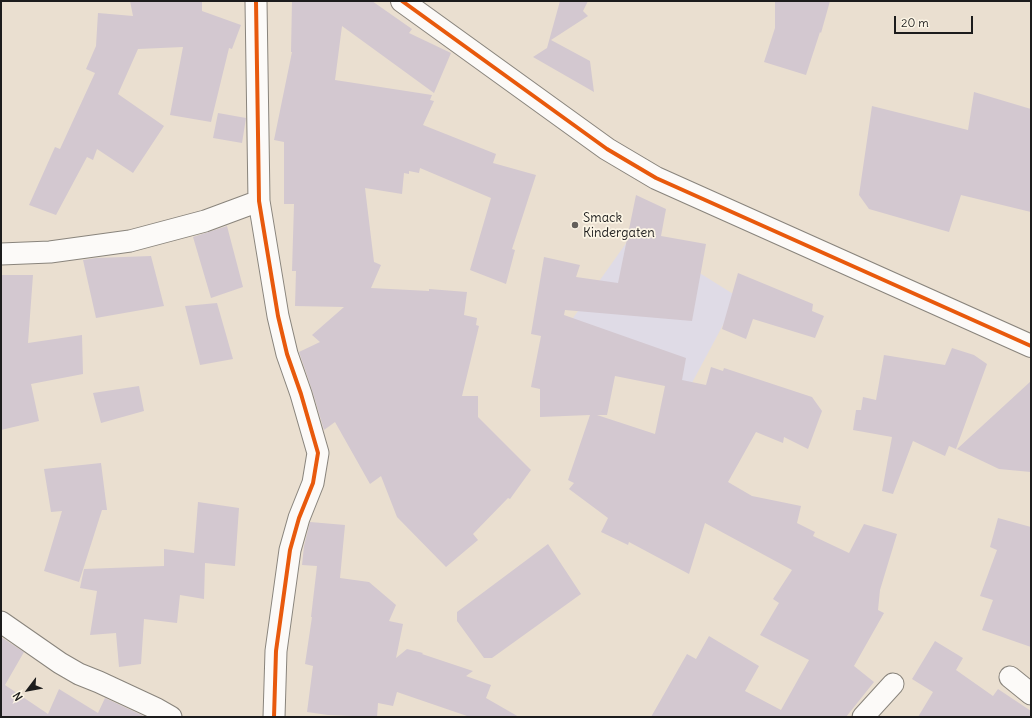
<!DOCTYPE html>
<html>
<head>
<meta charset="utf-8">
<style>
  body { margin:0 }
  #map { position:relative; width:1032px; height:718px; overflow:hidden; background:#eadfd0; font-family:Delius,sans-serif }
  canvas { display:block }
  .frame { position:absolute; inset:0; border:2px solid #1c1c1c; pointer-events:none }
  .north { position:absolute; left:8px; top:670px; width:40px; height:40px; -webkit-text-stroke:3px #fcf5e5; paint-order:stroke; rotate:238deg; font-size:11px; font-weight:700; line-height:16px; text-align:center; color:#1c1c1c }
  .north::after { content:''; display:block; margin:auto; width:14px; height:18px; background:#1c1c1c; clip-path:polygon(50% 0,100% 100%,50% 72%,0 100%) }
  .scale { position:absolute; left:894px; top:16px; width:79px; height:18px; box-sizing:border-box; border:2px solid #1c1c1c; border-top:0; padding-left:5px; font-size:12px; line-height:14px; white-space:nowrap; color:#1c1c1c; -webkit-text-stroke:3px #fcf5e5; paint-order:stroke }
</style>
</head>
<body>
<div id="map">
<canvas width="1032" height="718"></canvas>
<div class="frame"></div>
<div class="north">N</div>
<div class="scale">20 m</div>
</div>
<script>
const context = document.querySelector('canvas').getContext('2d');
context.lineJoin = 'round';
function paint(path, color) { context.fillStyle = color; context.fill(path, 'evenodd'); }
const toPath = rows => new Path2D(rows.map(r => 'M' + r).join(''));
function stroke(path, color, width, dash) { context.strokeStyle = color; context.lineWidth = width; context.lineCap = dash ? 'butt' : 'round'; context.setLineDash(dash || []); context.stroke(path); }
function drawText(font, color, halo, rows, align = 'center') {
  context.font = font + ' Delius,sans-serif'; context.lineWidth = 3.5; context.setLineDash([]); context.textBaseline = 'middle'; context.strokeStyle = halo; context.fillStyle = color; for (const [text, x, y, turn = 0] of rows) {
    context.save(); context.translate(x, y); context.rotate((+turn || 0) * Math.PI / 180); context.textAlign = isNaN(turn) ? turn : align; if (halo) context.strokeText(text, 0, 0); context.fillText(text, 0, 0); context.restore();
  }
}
paint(toPath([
  [634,232,738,297,686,394,561,335]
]), '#dfdbe6');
paint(toPath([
  [130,1,202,1,202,11,241,25,232,49,229,48,211,122,170,115,183,47,138,49,118,94,164,126,133,173,97,149,93,160,87,157,56,215,29,205,55,147,60,149,95,73,86,69,96,46,98,13,133,16],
  [292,1,372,1,412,29,409,33,451,53,434,93,342,26,335,80,432,95,430,100,434,101,423,125,496,154,493,163,536,175,512,249,515,250,506,284,470,270,491,198,420,168,419,173,409,171,409,174,404,173,402,194,365,188,374,262,381,265,371,288,429,291,429,289,467,292,464,315,477,318,476,325,479,326,462,396,478,396,478,417,531,470,510,499,508,498,473,534,478,540,446,567,397,517,381,476,370,484,335,422,324,430,312,390,299,352,320,342,312,335,344,307,295,306,296,271,292,271,294,204,284,204,284,142,274,140,292,52,291,52],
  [560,1,588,1,583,11,588,16,551,40,590,61,594,92,533,57,547,48],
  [775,1,830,1,821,33,820,32,806,75,764,62,775,28],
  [974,92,1031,109,1031,212,961,195,949,232,869,209,859,195,872,106,968,130],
  [218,113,246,118,242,143,213,138],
  [636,195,666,209,661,236,706,244,692,321,565,310,564,315,686,358,682,380,706,385,711,367,723,371,724,368,812,397,822,411,808,449,784,437,783,443,756,432,728,482,752,496,801,506,797,523,815,532,813,536,849,553,864,524,897,534,880,590,878,610,884,613,854,666,874,682,846,717,651,717,687,654,696,659,709,636,759,666,745,691,781,710,809,660,760,635,779,603,773,599,792,570,705,523,689,574,629,542,628,545,601,532,608,518,569,489,574,483,568,480,590,415,540,417,540,389,531,387,541,336,531,334,544,257,580,265,576,277,618,283],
  [615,376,665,386,655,434,597,415,607,415],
  [227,226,243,287,211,298,193,237],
  [151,256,164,306,96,318,83,260,96,258],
  [738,273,813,304,812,311,824,316,815,338,753,319,746,339,722,329],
  [1,275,33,275,28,343,82,335,83,374,31,384,39,421,1,430],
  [217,303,233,359,200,365,185,306],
  [952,348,974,355,987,364,956,449,949,446,945,456,913,441,893,494,882,491,892,437,853,430,856,410,861,410,863,397,876,400,884,355,945,365],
  [1031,381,1031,472,999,469,957,449],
  [139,386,144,411,101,423,93,393],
  [101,463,107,510,102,510,79,582,44,571,62,511,51,512,44,469],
  [198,502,239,508,235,566,205,563,204,599,180,595,177,623,144,619,141,664,119,667,116,633,90,635,97,591,80,588,84,569,164,566,164,549,194,553],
  [998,518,1031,527,1031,647,982,630,993,600,980,596,997,550,990,547],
  [310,522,345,525,340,578,369,582,396,605,389,621,403,624,396,658,407,649,423,653,422,654,473,671,466,676,491,685,486,698,519,717,470,717,397,692,393,706,378,703,377,717,328,715,307,712,313,666,305,664,312,617,311,617,317,566,302,565,304,546],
  [548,544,581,594,492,658,484,658,457,621,457,612],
  [1,637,24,652,5,685,48,714,59,689,98,713,105,698,146,717,1,717],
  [935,641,963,658,956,670,993,696,998,689,1031,711,1031,717,918,717,933,692,912,679]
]), '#d3c8d0');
const minor = toPath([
  [256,1,259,201,278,316,287,354,301,394,318,453,313,483,299,518,290,550,276,651,274,717],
  [1,254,50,252,130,241,205,221,259,201],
  [1,622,60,663,79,674,99,682,157,709,171,717],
  [1010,677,1031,694],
  [863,717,893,684]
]);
const tertiary = toPath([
  [402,1,607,149,656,178,1031,346]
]);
stroke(minor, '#89847c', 23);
stroke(tertiary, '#89847c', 24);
stroke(minor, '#fcfaf8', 21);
stroke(tertiary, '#fcfaf8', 22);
stroke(toPath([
  [256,1,259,201,278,316,287,354,301,394,318,453,313,483,299,518,290,550,276,651,274,717],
  [402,1,607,149,656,178,1031,346]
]), '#e8590c', 4);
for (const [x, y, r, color] of [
  [575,225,4,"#64605b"]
]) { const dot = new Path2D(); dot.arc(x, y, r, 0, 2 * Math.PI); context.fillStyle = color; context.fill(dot); stroke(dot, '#fcf5e5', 1.5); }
drawText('13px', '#1c1c1c', '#fcf5e5', [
  ["Smack",583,218],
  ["Kindergaten",583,233]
], 'left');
</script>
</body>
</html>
